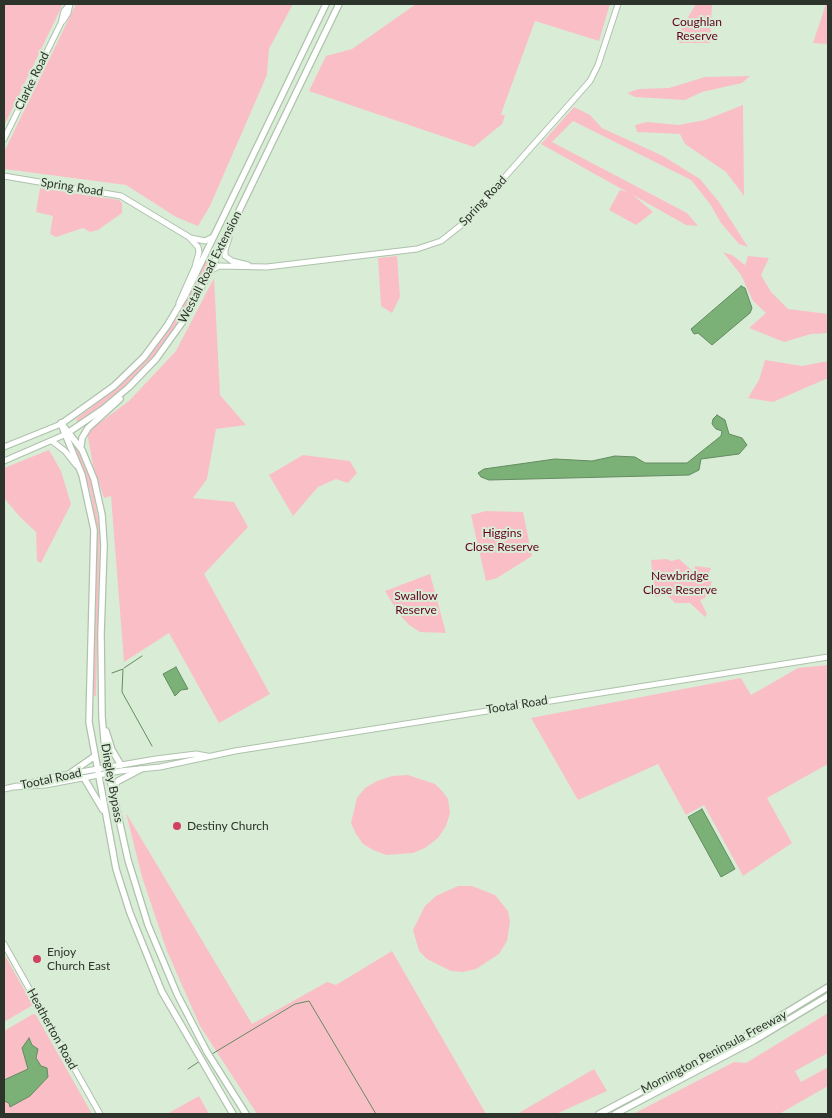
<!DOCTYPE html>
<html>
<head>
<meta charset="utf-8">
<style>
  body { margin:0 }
  #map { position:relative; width:832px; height:1118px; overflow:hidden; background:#d9edd6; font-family:Lato,sans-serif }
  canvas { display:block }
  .frame { position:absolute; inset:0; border:5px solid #2c342b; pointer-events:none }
</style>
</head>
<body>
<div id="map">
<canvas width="832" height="1118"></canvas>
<div class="frame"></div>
</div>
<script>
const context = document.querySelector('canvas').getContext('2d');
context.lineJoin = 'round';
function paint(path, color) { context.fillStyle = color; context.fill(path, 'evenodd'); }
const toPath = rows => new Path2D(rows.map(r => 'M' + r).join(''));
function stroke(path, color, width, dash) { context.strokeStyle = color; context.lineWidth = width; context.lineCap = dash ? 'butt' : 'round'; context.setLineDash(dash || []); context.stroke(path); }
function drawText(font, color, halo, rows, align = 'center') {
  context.font = font + ' Lato,sans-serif'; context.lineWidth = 4; context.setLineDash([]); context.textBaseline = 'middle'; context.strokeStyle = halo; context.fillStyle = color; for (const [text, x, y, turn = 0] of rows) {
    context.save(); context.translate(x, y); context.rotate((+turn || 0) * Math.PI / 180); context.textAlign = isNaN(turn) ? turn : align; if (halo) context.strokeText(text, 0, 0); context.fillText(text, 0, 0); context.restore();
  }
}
paint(toPath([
  [4,4,63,4,4,126],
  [76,4,293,4,269,49,267,75,210,206,198,226,176,217,126,185,4,169,4,152],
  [416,4,610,4,599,41,535,21,501,114,505,116,502,124,474,147,309,91,326,56,352,49],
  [696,4,712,4,710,43,679,43,678,34],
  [826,4,828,4,828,44,813,43],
  [750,76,742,83,702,92,685,100,635,97,627,93,639,89,669,88,705,77],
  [743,105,744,196,726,172,685,144,680,134,637,132,635,125,647,122,678,125,705,120],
  [574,107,590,115,602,128,663,156,700,179,719,202,748,247,739,244,721,223,710,204,691,180,573,121,552,142,687,213,698,226,686,225,633,195,653,212,636,225,609,210,620,190,627,192,541,144],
  [40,188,119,200,122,203,122,213,98,230,90,232,83,228,56,237,50,234,53,216,36,212],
  [723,252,732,255,745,265,748,256,769,258,761,275,771,292,788,309,828,314,828,333,811,334,784,342,749,328,766,313,753,301,741,275],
  [397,256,400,297,392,313,381,306,378,258],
  [206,257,213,260,186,313,161,348,127,386,78,423,76,419,115,389,144,360],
  [214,278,220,395,246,425,216,429,207,479,193,498,234,502,248,527,204,574,270,694,219,723,169,633,124,662,111,496,104,498,93,465,87,432,129,401,176,351],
  [765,360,802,366,828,361,828,378,773,402,748,398,759,380],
  [74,440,91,480,100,529,96,696,94,696,93,687,97,531,90,490,71,442],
  [49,450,61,471,71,504,41,563,37,561,36,532,20,517,4,498,4,468],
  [303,455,350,461,357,473,348,483,336,479,318,487,293,516,269,475],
  [486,511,523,512,532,556,497,578,486,581,471,515],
  [667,559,671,561,679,559,694,572,695,566,711,568,708,575,708,580,712,582,705,598,700,600,707,614,705,617,690,603,675,603,667,595,655,597,651,560],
  [430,574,446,633,420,632,409,625,399,614,385,591],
  [828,665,828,764,767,798,792,843,743,876,704,805,686,815,658,764,578,800,531,718,741,678,751,695,798,668],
  [408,775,435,784,443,792,448,799,450,813,446,826,438,838,425,848,413,853,386,855,373,850,363,844,356,834,351,823,357,798,365,788,377,781,392,776],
  [126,813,252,1024,327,982,336,985,392,951,486,1114,257,1114,200,1026,167,951,142,877],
  [458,886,472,886,495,895,508,911,510,922,507,941,499,954,476,969,463,972,451,971,427,959,419,951,413,930,425,906,436,896],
  [4,954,33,1005,4,1022],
  [828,1013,828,1053,795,1071,801,1082,828,1067,828,1086,779,1114,633,1114,734,1062,746,1063],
  [33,1014,36,1015,92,1114,4,1114,4,1031],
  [594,1069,607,1091,556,1114,517,1114],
  [199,1096,209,1114,167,1114]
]), '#fabfc6');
const water = toPath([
  [741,286,745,288,752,308,750,313,712,345,698,333,694,334,691,329,741,286],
  [717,415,725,420,729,434,742,438,747,445,739,454,701,459,699,470,689,475,489,480,481,477,478,473,484,469,555,459,592,461,615,456,635,457,645,463,687,463,721,436,722,431,716,429,712,424,713,419,717,415],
  [176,667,188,689,181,690,175,696,163,674,176,667],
  [702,809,735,869,721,877,688,817,702,809],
  [29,1038,32,1045,38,1049,36,1058,41,1066,47,1068,48,1077,30,1096,10,1107,9,1103,4,1101,4,1080,28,1069,22,1048,29,1038]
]);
paint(water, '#7bb077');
stroke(water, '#638b60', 1);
stroke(toPath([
  [124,668,142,656],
  [112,673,123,669,122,692,152,746],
  [212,1054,295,1004,309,1001,376,1114],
  [188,1069,200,1061]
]), '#638b60', 1);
const major = toPath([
  [63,21,68,13,70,4],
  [4,139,61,23,64,11,69,5],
  [4,176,121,196,189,237,198,247,199,252,195,267,179,303],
  [191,238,205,241,213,237],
  [229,238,225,250,225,256,232,261,248,265],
  [210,271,219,266,267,267,417,249,441,241,460,226,480,205,590,81,598,65,618,4],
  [52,441,65,451,76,465],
  [4,447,61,424],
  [4,461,64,435],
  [26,784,63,775,156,759,196,754,207,756],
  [14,787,45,785,120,771,160,767,235,751,828,657],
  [4,789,17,786],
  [4,944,100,1114]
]);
const highway = toPath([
  [61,423,82,450,94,479,102,515,104,545,101,634,102,717,106,761,128,860,148,925,177,994,207,1052,246,1114],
  [66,434,103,409,129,387,156,359,184,320,210,271,339,4],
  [81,446,82,438,88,428,120,399],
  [106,731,112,750,121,765],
  [69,774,95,756],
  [84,778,103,810],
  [112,788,118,781,141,769],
  [233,1114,162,992,130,913,116,869,89,722,94,530,82,475,61,424,114,386,144,357,167,326,186,294,326,4],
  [599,1114,756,1031,828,987],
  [615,1114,755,1040,828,996]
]);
stroke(major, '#aec2ac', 7);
stroke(highway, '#aec2ac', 8);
stroke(major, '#fff', 5);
stroke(highway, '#fff', 5.5);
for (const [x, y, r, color] of [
  [177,826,5,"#d04162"],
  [37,959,5,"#d04162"]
]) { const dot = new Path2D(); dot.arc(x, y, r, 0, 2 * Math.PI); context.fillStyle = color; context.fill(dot); stroke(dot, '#d9edd6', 2); }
drawText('12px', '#620021', '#d9edd6', [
  ["Coughlan",697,22],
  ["Reserve",697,36],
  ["Higgins",502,533],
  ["Close Reserve",502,547],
  ["Newbridge",680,576],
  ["Close Reserve",680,590],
  ["Swallow",416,596],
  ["Reserve",416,610]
]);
drawText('12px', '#2c342b', '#d9edd6', [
  ["Clarke Road",32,81,-64],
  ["Spring Road",72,187,9],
  ["Spring Road",483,201,-47],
  ["Westall Road Extension",210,267,-63],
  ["Tootal Road",517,705,-9],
  ["Tootal Road",51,779,-12],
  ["Dingley Bypass",112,783,80],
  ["Heatherton Road",52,1029,61],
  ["Mornington Peninsula Freeway",714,1052,-28]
]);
drawText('12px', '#2c342b', '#d9edd6', [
  ["Destiny Church",187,826],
  ["Enjoy",47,952],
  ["Church East",47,966]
], 'left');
</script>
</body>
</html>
